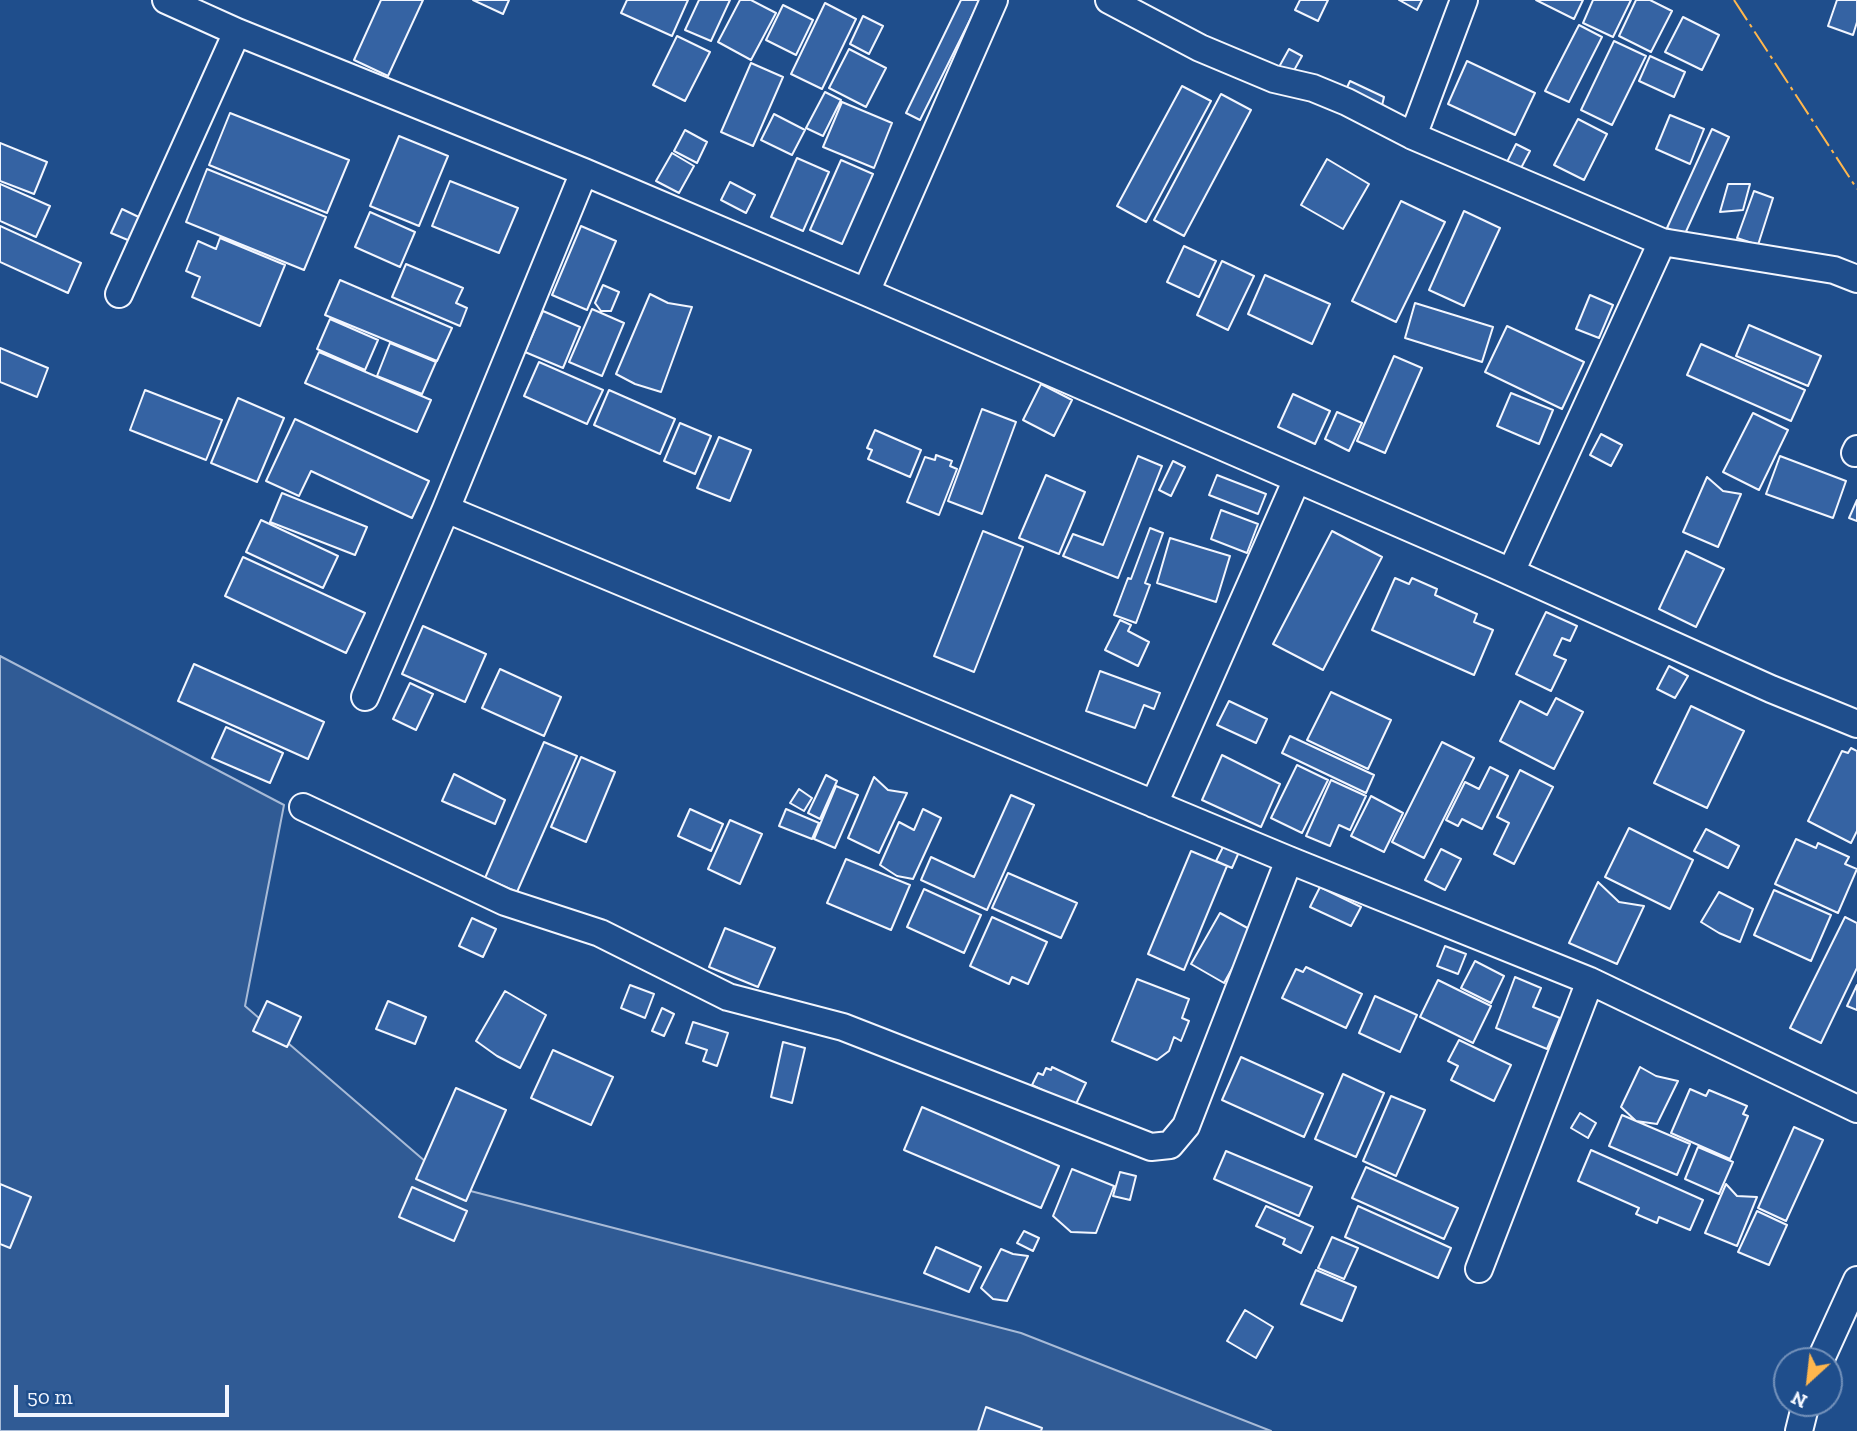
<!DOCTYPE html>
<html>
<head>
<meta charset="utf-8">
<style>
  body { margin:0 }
  #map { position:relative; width:1857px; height:1431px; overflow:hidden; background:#1f4e8c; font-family:"Zilla Slab",serif }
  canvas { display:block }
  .north { position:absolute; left:1773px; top:1347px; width:70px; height:70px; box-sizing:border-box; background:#1f4e8c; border:2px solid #7391ba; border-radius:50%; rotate:207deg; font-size:19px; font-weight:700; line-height:28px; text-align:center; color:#f2f6ff }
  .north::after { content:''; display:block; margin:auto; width:24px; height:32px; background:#ffb74d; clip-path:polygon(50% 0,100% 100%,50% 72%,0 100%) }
  .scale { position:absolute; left:14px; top:1385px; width:215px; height:32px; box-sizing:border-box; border:4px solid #f2f6ff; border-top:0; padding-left:9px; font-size:21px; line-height:24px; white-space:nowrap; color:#f2f6ff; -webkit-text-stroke:5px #1f4e8c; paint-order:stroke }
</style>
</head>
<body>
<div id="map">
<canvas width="1857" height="1431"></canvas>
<div class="north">N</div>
<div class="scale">50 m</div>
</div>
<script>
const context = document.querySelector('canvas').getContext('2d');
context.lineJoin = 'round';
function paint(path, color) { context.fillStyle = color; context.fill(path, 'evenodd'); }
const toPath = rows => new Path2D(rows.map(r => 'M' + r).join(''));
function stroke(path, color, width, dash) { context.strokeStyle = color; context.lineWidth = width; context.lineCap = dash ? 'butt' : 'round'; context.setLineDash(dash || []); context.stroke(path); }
const built = toPath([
  [0,656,284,805,245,1006,455,1187,1021,1333,1271,1431,0,1431,0,656]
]);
paint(built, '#305b95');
stroke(built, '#a8bbd7', 2);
const building = toPath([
  [381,0,423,0,388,76,354,60,381,0],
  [473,0,509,0,503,14,473,0],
  [627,0,688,0,672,36,621,13,627,0],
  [699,0,730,0,711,41,685,30,699,0],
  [740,0,751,0,776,13,751,60,718,42,740,0],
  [961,0,980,0,920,120,906,113,961,0],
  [1300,0,1328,0,1318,21,1295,10,1300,0],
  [1399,0,1422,0,1417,10,1399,0],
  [1536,0,1583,0,1574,19,1536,0],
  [1593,0,1631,0,1613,37,1583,23,1593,0],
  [1636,0,1650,0,1672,11,1651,52,1619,36,1636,0],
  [1837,0,1857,0,1857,22,1853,35,1828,26,1837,0],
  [825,3,856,19,822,89,791,74,825,3],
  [783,5,813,20,796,55,766,40,783,5],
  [863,16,883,26,869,54,850,44,863,16],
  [1683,17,1719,35,1702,70,1665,52,1683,17],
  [1579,25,1602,37,1569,102,1545,91,1579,25],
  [677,36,710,52,685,101,653,85,677,36],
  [1614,41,1646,56,1612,125,1581,110,1614,41],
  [849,49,886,68,866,107,829,88,849,49],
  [1289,49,1302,56,1292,74,1279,67,1289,49],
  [1650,56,1685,72,1674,97,1639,81,1650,56],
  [1467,61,1535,93,1515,135,1448,104,1467,61],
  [751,63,783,77,753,146,721,132,751,63],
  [1350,81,1384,97,1380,114,1343,96,1350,81],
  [1182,86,1211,101,1146,222,1117,206,1182,86],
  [825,92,841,100,823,136,806,128,825,92],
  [1221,94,1251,110,1184,236,1154,220,1221,94],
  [842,102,892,123,874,168,823,147,842,102],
  [230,113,349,160,327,213,209,165,230,113],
  [774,114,805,130,792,155,761,140,774,114],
  [1670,115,1704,129,1690,164,1656,149,1670,115],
  [1578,119,1607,134,1584,180,1554,165,1578,119],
  [1712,129,1729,137,1684,236,1667,228,1712,129],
  [685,130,707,142,697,163,674,151,685,130],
  [399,136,448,156,419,226,370,206,399,136],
  [0,143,47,162,34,194,0,181,0,143],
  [1516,144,1530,151,1521,168,1507,162,1516,144],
  [672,153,694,166,679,193,656,181,672,153],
  [797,158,829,172,803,231,771,217,797,158],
  [1327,159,1369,184,1343,229,1301,205,1327,159],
  [841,160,873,174,842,244,810,230,841,160],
  [207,169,326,217,304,270,186,222,207,169],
  [450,181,518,208,499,253,432,226,450,181],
  [730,182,755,195,746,213,721,200,730,182],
  [0,184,50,206,36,237,0,221,0,184],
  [1728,184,1750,184,1743,210,1720,212,1728,184],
  [1754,191,1773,198,1758,245,1737,238,1754,191],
  [1401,201,1445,222,1396,322,1352,301,1401,201],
  [122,209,145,220,135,243,111,233,122,209],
  [1464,211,1500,228,1464,306,1429,290,1464,211],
  [370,212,415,232,400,267,355,247,370,212],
  [0,226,81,263,68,293,0,262,0,226],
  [581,226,616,241,587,310,552,295,581,226],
  [220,238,285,265,260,326,192,297,200,277,186,271,198,241,216,249,220,238],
  [1184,246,1216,261,1199,297,1167,282,1184,246],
  [1222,261,1254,276,1228,330,1197,315,1222,261],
  [406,264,463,288,456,303,467,308,460,326,392,297,406,264],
  [1265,275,1330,304,1312,344,1248,314,1265,275],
  [340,280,452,328,437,361,325,315,340,280],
  [603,285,619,292,611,311,601,311,595,303,603,285],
  [650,294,668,303,692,307,661,392,635,384,616,374,650,294],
  [1590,295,1613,305,1599,338,1576,329,1590,295],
  [1415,303,1493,327,1482,362,1405,338,1415,303],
  [592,309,624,323,602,376,569,362,592,309],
  [543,311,580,327,563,368,525,352,543,311],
  [330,319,378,340,365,370,317,349,330,319],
  [1749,325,1821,356,1808,386,1736,356,1749,325],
  [1507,326,1584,362,1562,409,1485,372,1507,326],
  [390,343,436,362,422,394,377,376,390,343],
  [1701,344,1805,390,1791,421,1687,375,1701,344],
  [0,348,48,368,37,397,0,382,0,348],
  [319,352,431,400,417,432,305,383,319,352],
  [1394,356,1422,368,1385,453,1357,441,1394,356],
  [539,362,603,390,587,424,524,396,539,362],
  [1041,384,1072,400,1054,436,1023,420,1041,384],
  [145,390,222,420,206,460,130,430,145,390],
  [609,390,675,419,660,454,594,425,609,390],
  [1511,393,1553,410,1539,444,1497,426,1511,393],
  [1293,394,1330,411,1315,444,1278,427,1293,394],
  [238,398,284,418,257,482,211,463,238,398],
  [982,409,1016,422,982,514,948,501,982,409],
  [1337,412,1362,423,1349,451,1325,439,1337,412],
  [1753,413,1788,430,1759,490,1723,472,1753,413],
  [295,419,429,481,412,518,311,471,299,496,266,481,295,419],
  [680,423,711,436,695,474,664,461,680,423],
  [875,430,921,450,910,477,868,459,872,450,867,448,875,430],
  [1601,434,1622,445,1611,466,1590,455,1601,434],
  [719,437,751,450,730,501,697,488,719,437],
  [936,455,952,461,950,466,957,469,939,515,907,502,925,457,935,460,936,455],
  [1138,456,1162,466,1118,578,1063,556,1073,534,1103,545,1138,456],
  [1780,456,1846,481,1833,518,1766,494,1780,456],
  [1173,461,1185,467,1171,496,1159,490,1173,461],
  [1046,475,1085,492,1059,554,1019,538,1046,475],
  [1217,475,1266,494,1258,514,1209,495,1217,475],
  [1707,477,1723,491,1741,494,1718,547,1683,532,1707,477],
  [282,493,367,527,355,555,270,522,282,493],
  [1857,500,1857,521,1849,518,1857,500],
  [1221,510,1258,524,1247,553,1211,539,1221,510],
  [261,520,338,556,323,588,246,552,261,520],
  [1150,528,1163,533,1145,583,1150,585,1136,623,1114,615,1128,578,1131,579,1150,528],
  [983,531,1023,547,974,672,934,656,983,531],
  [1332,531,1382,557,1323,670,1273,644,1332,531],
  [1170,538,1230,556,1216,602,1157,583,1170,538],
  [1686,551,1724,569,1696,627,1659,609,1686,551],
  [243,557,365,613,346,653,225,596,243,557],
  [1395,578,1409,584,1412,578,1437,589,1435,595,1477,614,1474,622,1493,630,1474,675,1372,630,1395,578],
  [1546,612,1577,626,1570,641,1562,638,1554,655,1566,660,1551,691,1516,674,1546,612],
  [1120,620,1131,625,1128,631,1149,642,1138,666,1105,650,1120,620],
  [423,626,486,654,465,702,402,674,423,626],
  [194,664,324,722,308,759,178,701,194,664],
  [1669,666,1688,676,1675,698,1657,689,1669,666],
  [500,669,561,697,544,736,482,708,500,669],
  [1100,671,1160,693,1154,709,1144,705,1135,728,1086,711,1100,671],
  [410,683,433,694,416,730,393,719,410,683],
  [1331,692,1391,720,1368,769,1307,740,1331,692],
  [1556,698,1583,712,1554,769,1500,741,1520,701,1547,715,1556,698],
  [1229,701,1267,719,1256,743,1217,725,1229,701],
  [1691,706,1744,731,1707,808,1654,783,1691,706],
  [226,727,283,753,270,783,212,758,226,727],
  [1290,736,1374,775,1366,793,1282,753,1290,736],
  [544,742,577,756,517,892,485,878,544,742],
  [1442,742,1474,758,1424,858,1392,842,1442,742],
  [1851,748,1857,751,1857,831,1851,843,1808,821,1842,751,1848,753,1851,748],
  [1222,755,1280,784,1261,827,1202,800,1222,755],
  [581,757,615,772,586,842,551,827,581,757],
  [1297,765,1328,780,1302,833,1271,818,1297,765],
  [1490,767,1508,776,1482,829,1462,819,1458,826,1446,820,1465,782,1479,789,1490,767],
  [1520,770,1553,787,1514,864,1494,854,1509,823,1497,817,1520,770],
  [454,774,505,800,495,824,442,801,454,774],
  [826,775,837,781,820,819,808,813,826,775],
  [874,777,888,790,907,793,879,853,848,838,874,777],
  [1331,780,1366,796,1350,830,1339,825,1330,846,1306,836,1331,780],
  [836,786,858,795,835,848,814,839,836,786],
  [799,789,812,798,804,811,790,803,799,789],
  [1011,795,1034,805,987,910,921,880,931,857,974,877,1011,795],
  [1371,796,1403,813,1384,852,1351,836,1371,796],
  [690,809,723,824,711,851,678,836,690,809],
  [786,809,819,823,812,839,779,826,786,809],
  [923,809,941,818,913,879,897,876,880,865,899,822,914,830,923,809],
  [730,820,762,834,740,884,708,869,730,820],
  [1629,828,1693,860,1670,909,1605,877,1629,828],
  [1706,829,1739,846,1728,868,1694,851,1706,829],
  [1796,839,1816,848,1818,843,1849,857,1845,864,1857,869,1838,913,1775,884,1796,839],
  [1224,845,1239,852,1232,868,1216,861,1224,845],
  [1441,849,1461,859,1445,890,1425,880,1441,849],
  [1191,851,1227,866,1184,970,1148,954,1191,851],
  [846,859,910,885,891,930,827,903,846,859],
  [1008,873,1077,903,1061,938,992,908,1008,873],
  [1598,882,1619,902,1644,906,1617,964,1569,943,1598,882],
  [1320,887,1361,907,1351,926,1310,907,1320,887],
  [924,889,981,915,964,953,907,927,924,889],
  [1774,890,1831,915,1811,961,1754,935,1774,890],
  [1719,892,1753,909,1740,942,1719,933,1701,922,1719,892],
  [1220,913,1253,931,1224,983,1191,964,1220,913],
  [992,917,1047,942,1028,984,1012,977,1009,984,970,966,992,917],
  [1845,917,1857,923,1857,968,1821,1043,1790,1028,1845,917],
  [472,918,496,929,483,957,459,946,472,918],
  [725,928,775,948,758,987,709,967,725,928],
  [1445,946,1466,954,1458,974,1437,966,1445,946],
  [1475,961,1504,976,1491,1003,1461,988,1475,961],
  [1306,967,1362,994,1346,1028,1282,998,1296,969,1303,972,1306,967],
  [1515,977,1541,988,1533,1007,1560,1018,1547,1049,1496,1028,1515,977],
  [1137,979,1189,999,1182,1018,1189,1021,1181,1041,1174,1037,1169,1051,1157,1060,1112,1041,1137,979],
  [1438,980,1491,1006,1473,1043,1420,1017,1438,980],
  [630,985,654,994,645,1018,621,1008,630,985],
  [1857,985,1857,1010,1847,1006,1857,985],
  [505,991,546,1015,520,1068,497,1056,476,1041,505,991],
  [1375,996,1417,1015,1400,1052,1359,1033,1375,996],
  [267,1001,301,1017,287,1047,253,1031,267,1001],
  [388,1001,426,1017,415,1044,376,1029,388,1001],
  [662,1008,674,1014,664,1036,652,1031,662,1008],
  [693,1022,728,1033,717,1066,703,1061,707,1050,686,1043,693,1022],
  [1459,1040,1511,1065,1494,1101,1451,1080,1458,1066,1448,1061,1459,1040],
  [783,1042,805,1048,792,1103,771,1097,783,1042],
  [553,1050,613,1077,591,1125,531,1098,553,1050],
  [1241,1057,1323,1094,1304,1137,1222,1100,1241,1057],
  [1052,1067,1086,1083,1075,1106,1032,1085,1038,1073,1043,1075,1046,1068,1051,1070,1052,1067],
  [1640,1067,1656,1076,1678,1081,1657,1124,1636,1121,1621,1107,1640,1067],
  [1343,1074,1384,1093,1356,1157,1315,1139,1343,1074],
  [456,1088,506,1110,466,1201,416,1179,456,1088],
  [1690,1089,1706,1096,1709,1090,1747,1106,1743,1114,1748,1116,1730,1159,1671,1133,1690,1089],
  [1391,1096,1425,1110,1396,1176,1363,1161,1391,1096],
  [922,1107,1059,1166,1041,1208,904,1150,922,1107],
  [1580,1113,1596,1123,1588,1138,1571,1128,1580,1113],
  [1622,1115,1690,1144,1677,1175,1609,1146,1622,1115],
  [1794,1127,1823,1140,1786,1221,1758,1208,1794,1127],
  [1698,1147,1733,1162,1719,1194,1685,1179,1698,1147],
  [1591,1150,1703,1200,1690,1230,1659,1217,1657,1223,1636,1214,1639,1208,1578,1181,1591,1150],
  [1226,1151,1312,1187,1299,1216,1214,1179,1226,1151],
  [1366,1167,1458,1208,1444,1239,1352,1198,1366,1167],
  [1072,1169,1114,1186,1096,1233,1071,1232,1053,1216,1072,1169],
  [1120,1172,1136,1176,1130,1200,1113,1196,1120,1172],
  [0,1184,31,1197,10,1248,0,1244,0,1184],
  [1726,1184,1737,1196,1757,1197,1737,1246,1705,1233,1726,1184],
  [412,1187,467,1211,454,1241,399,1217,412,1187],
  [1266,1206,1313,1227,1301,1253,1283,1244,1285,1239,1256,1226,1266,1206],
  [1358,1206,1451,1248,1438,1278,1345,1237,1358,1206],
  [1757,1211,1787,1225,1769,1265,1738,1252,1757,1211],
  [1024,1231,1039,1238,1033,1251,1017,1243,1024,1231],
  [1332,1237,1358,1248,1344,1279,1318,1268,1332,1237],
  [936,1247,981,1267,969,1292,924,1273,936,1247],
  [1001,1249,1013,1254,1028,1256,1007,1301,993,1299,981,1288,1001,1249],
  [1316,1270,1356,1287,1342,1321,1301,1304,1316,1270],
  [1245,1310,1273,1327,1256,1358,1227,1341,1245,1310],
  [986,1407,1042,1428,1041,1431,978,1431,986,1407]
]);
paint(building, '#3563a3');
stroke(building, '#f2f6ff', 2);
const street = toPath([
  [166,0,237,32,584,172,866,292,1495,565,1771,689,1857,724],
  [1109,0,1200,48,1274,79,1313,88,1347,102,1413,136,1662,242,1834,270,1857,279],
  [1413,136,1464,0],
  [866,292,994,0],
  [119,294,237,32],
  [1855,453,1857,449],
  [446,509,1289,860,1590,981,1857,1109],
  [1511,572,1662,242],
  [365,697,446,509,584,172],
  [1154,804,1297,479],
  [303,807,505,902,600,933,728,997,843,1027,1151,1147,1170,1145,1186,1126,1289,860],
  [1479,1269,1590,981],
  [1820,1361,1857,1280],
  [1799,1431,1806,1403]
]);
stroke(street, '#f2f6ff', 30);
stroke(street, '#1f4e8c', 26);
stroke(toPath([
  [1734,0,1857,189]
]), '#ffb74d', 2, [24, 5, 3.5, 5]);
</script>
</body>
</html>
